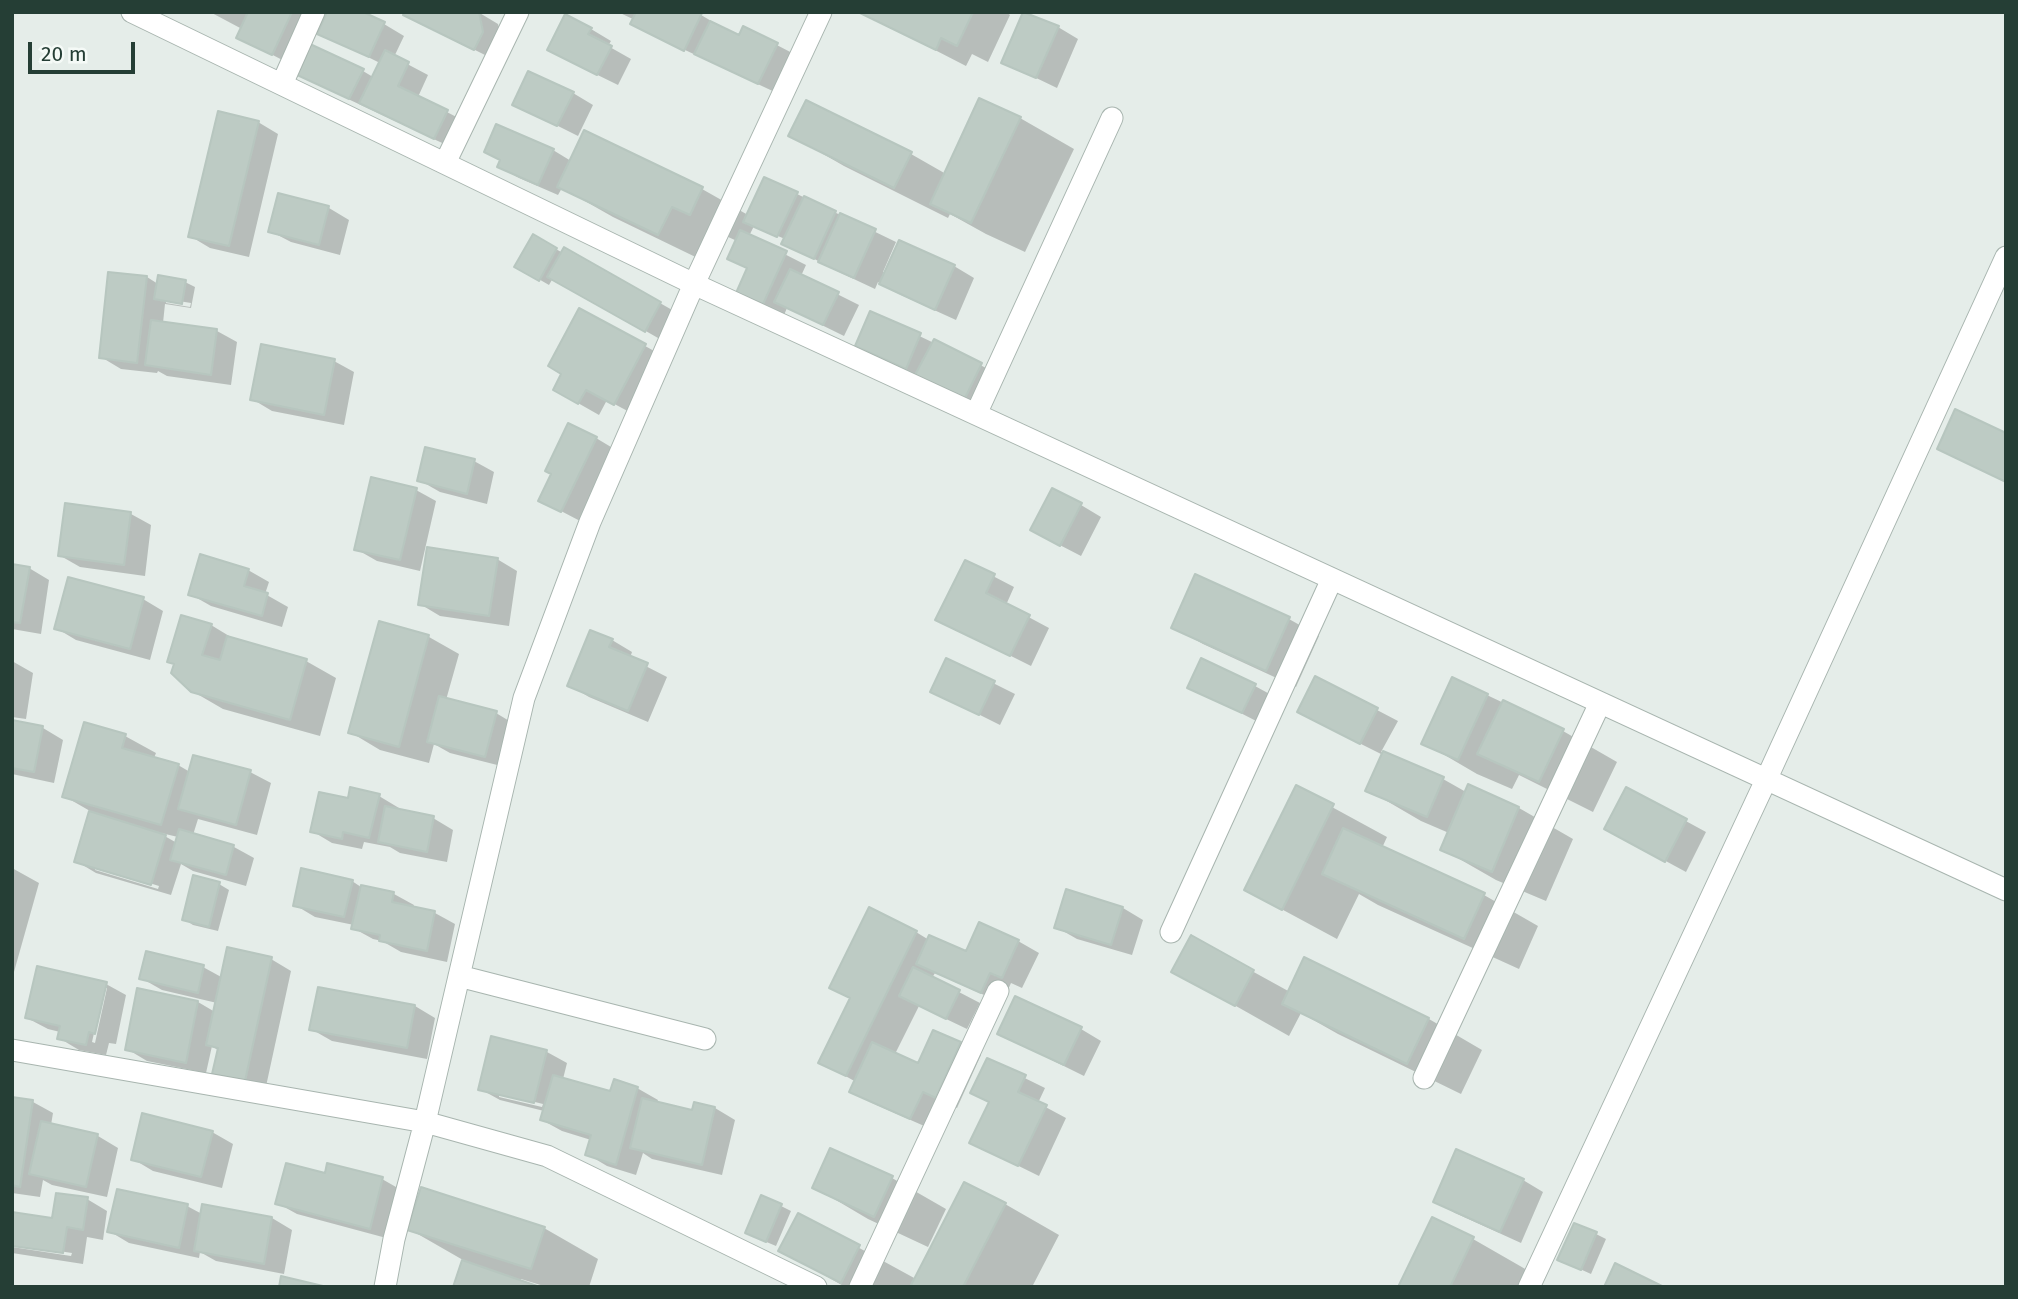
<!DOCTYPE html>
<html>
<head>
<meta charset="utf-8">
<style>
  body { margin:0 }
  #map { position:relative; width:2018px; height:1299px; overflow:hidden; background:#e5ede9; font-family:"Fira Sans",sans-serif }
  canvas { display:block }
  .frame { position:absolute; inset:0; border:14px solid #253e35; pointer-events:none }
  .scale { position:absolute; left:28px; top:42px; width:107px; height:32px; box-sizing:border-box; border:4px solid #253e35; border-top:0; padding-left:9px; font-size:21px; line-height:24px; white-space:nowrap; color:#253e35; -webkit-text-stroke:5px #f5faf7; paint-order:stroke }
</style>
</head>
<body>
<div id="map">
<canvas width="2018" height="1299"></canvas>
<div class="frame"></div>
<div class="scale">20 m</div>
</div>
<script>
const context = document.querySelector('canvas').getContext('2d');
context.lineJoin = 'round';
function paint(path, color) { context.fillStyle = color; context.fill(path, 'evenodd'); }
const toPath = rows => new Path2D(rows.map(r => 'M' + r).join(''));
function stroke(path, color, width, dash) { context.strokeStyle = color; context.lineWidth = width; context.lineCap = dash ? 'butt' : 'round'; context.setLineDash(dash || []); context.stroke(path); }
paint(toPath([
  [210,12,318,12,292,65,238,37,242,29],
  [478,12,498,24,503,44,495,60,425,25],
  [618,12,696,12,740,38,744,28,798,56,779,94,653,35,633,24,635,20],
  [861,12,1006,12,1010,15,988,62,972,54,966,66],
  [384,24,404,36,394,57,428,75,418,97,468,123,455,149,318,85,363,71,373,77,380,63,319,33],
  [1058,27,1078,39,1057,88,1003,62],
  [591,29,611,41,608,46,631,59,618,85,569,61],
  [573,93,593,105,578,136,514,104],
  [807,102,911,154,946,174,1020,118,1074,149,1025,252,986,234,950,214,948,218,844,166,790,135],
  [258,122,278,134,249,257,210,248,190,236],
  [585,133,702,189,748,215,797,194,896,242,883,272,886,273,954,266,974,278,956,320,901,295,878,282,875,289,841,273,784,243,785,239,754,226,749,236,806,265,801,276,859,305,844,336,787,308,784,315,738,292,748,269,729,258,737,241,726,236,712,265,613,217,562,188,558,195,519,178,499,167,553,150,571,161],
  [280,195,329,208,349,220,340,255,291,242,270,231],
  [534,237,563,253,565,249,681,315,665,342,553,278,549,285,516,266],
  [147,277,158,284,185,282,195,287,191,308,165,304,163,323,217,331,237,342,231,385,167,376,158,371,157,373,121,369,101,357],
  [166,299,191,303,190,307,166,303],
  [580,310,665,357,635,415,607,400,599,415,555,390,563,373],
  [871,313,934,343,935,341,1001,376,985,410,857,345],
  [334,361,354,372,344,425,272,411,252,399],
  [596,438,616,450,582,522,540,500],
  [474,461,494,472,487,504,440,492,419,480],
  [416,490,436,501,420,571,377,561,356,549],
  [67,505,131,514,151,525,145,576,80,567,59,555],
  [1081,505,1101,517,1081,556,1052,541],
  [497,559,517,571,509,626,440,616,420,604],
  [966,562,1014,587,1006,605,1049,628,1031,666,937,619],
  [12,566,29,568,49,580,41,634,12,629],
  [248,570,269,582,265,594,288,607,282,627,211,606,190,594],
  [143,599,163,611,150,660,76,640,56,628],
  [1289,619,1319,636,1296,687,1203,644,1173,627],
  [380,623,429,637,459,654,446,700,496,713,516,725,505,767,450,753,434,744,429,763,380,750,350,732],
  [211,625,239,642,306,661,336,678,320,736,223,709,192,691,173,673],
  [612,640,632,652,630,658,667,677,648,722,589,697,569,685],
  [947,660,1015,694,1000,725,932,691],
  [12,661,33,673,26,719,12,717],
  [1316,678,1398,721,1381,752,1443,779,1466,792,1469,787,1519,808,1573,839,1546,901,1496,880,1442,849,1449,833,1421,821,1368,790,1383,755,1319,723],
  [1453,679,1563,731,1617,762,1593,812,1519,775,1512,789,1477,774,1424,743],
  [1255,686,1275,697,1262,724,1190,687],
  [12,722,43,728,63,740,54,783,12,774],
  [125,736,156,753,154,758,178,765,190,772,250,772,271,783,257,835,198,819,193,835,234,847,254,858,246,886,193,871,181,864,171,895,96,873,76,861,90,811,64,796],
  [161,833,178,837,177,843,161,834],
  [95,866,159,886,158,889,95,870],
  [1297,788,1387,837,1382,848,1484,895,1538,926,1519,969,1378,905,1359,894,1337,939,1246,890],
  [1627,789,1706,832,1686,872,1627,840],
  [379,796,399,808,399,811,433,818,453,830,447,862,400,853,390,847,364,842,362,849,332,843,312,831,349,800],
  [12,868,39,883,12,979],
  [352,881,361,887,394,894,414,905,413,908,435,913,455,924,447,962,401,952,382,941,373,939,353,928,354,925,315,917,295,905],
  [219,884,229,890,218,931,193,925,184,919],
  [1067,892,1123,908,1143,920,1132,955,1077,939,1056,927],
  [916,932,929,940,967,953,1018,941,1039,953,1022,988,1011,983,1002,1003,935,973,932,978,980,1003,967,1029,919,1006,895,1054,919,1065,934,1032,981,1055,957,1108,943,1102,931,1129,872,1103,852,1092,856,1082,821,1062,851,999,831,987],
  [1192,938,1290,992,1305,960,1429,1019,1482,1050,1461,1094,1338,1034,1301,1013,1289,1036,1174,971],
  [271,959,291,971,265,1091,235,1085,219,1051,212,1046,206,1073,147,1061,127,1049,198,1002,215,1012,217,1003,162,990,141,978,203,967,223,978],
  [106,984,126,995,116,1044,109,1043,106,1055,79,1050,59,1038,60,1032,48,1029,27,1018],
  [104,988,107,988,95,1043,92,1042],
  [415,1006,435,1018,427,1059,332,1041,311,1029],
  [1081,1029,1101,1041,1084,1076,999,1034],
  [492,1038,547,1052,567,1063,563,1079,612,1093,637,1088,658,1100,657,1103,693,1112,715,1108,735,1120,722,1175,652,1159,643,1153,636,1175,607,1166,587,1154,591,1140,562,1131,542,1120,544,1111,500,1100,480,1089],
  [499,1093,543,1104,542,1107,499,1097],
  [988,1060,1045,1088,1038,1103,1066,1118,1039,1176,972,1143,990,1103,972,1093],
  [12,1099,33,1102,53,1113,51,1125,98,1136,118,1148,107,1197,52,1185,43,1180,40,1197,12,1193],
  [212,1132,233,1144,222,1188,153,1171,133,1159],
  [326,1176,382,1179,403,1191,390,1239,297,1214,277,1203],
  [892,1178,946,1209,928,1247,868,1219,814,1187],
  [1523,1180,1543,1192,1521,1243,1455,1213,1435,1202],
  [87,1199,107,1211,103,1240,87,1237,83,1264,12,1253,12,1247,71,1256,72,1253,12,1244],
  [1005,1204,1059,1235,1032,1287,845,1287,781,1250,799,1215,916,1279],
  [187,1206,202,1214,272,1218,292,1230,284,1274,216,1261,200,1252,199,1258,129,1243,109,1231],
  [781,1206,791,1211,776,1246,757,1238],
  [1433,1219,1473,1239,1527,1270,1519,1287,1400,1287],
  [544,1228,598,1259,589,1287,547,1287,521,1279,520,1282,455,1287,463,1260,409,1229],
  [1596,1234,1606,1239,1591,1274,1560,1260]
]), '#0003');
const building = toPath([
  [248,12,292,12,272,55,236,38,248,12],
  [327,12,363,12,385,22,369,57,317,34,327,12],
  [404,12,479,12,483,32,474,50,403,15,404,12],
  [636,12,700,12,702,13,684,51,630,24,636,12],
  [858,12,973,12,957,46,941,38,936,50,858,12],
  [1023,12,1059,26,1036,78,1001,63,1023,12],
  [565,14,592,28,588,34,612,46,597,75,547,50,565,14],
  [710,21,739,35,743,26,778,43,758,84,694,54,710,21],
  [310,44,364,69,349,99,295,74,310,44],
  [385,50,409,62,398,86,448,110,434,139,359,103,385,50],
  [528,71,574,92,557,126,512,105,528,71],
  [979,98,1021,117,971,223,930,204,979,98],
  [806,100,912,152,894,188,788,136,806,100],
  [218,111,259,121,229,246,188,237,218,111],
  [496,124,554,149,538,185,497,167,500,160,484,152,496,124],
  [584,130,703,187,690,215,672,207,658,235,557,187,584,130],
  [764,177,798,192,777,237,743,222,764,177],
  [278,193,329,206,319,245,268,232,278,193],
  [804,196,836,211,814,259,781,244,804,196],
  [840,213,876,229,854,278,818,262,840,213],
  [740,230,787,251,763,304,736,293,747,268,727,259,740,230],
  [533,234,557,248,539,281,514,267,533,234],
  [899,240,955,265,935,310,879,284,899,240],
  [564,247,661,302,645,332,547,277,564,247],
  [790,269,839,292,823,325,774,302,790,269],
  [108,272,147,276,137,363,99,358,108,272],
  [158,275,186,280,182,304,154,299,158,275],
  [579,308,646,344,614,405,586,390,578,404,553,390,561,374,548,366,579,308],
  [870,311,921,333,906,369,855,346,870,311],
  [151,320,217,329,211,375,145,365,151,320],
  [934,339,982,363,964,400,915,375,934,339],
  [261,344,335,359,324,415,250,400,261,344],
  [1955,409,2006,433,2006,482,1937,449,1955,409],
  [568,423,597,437,561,512,538,501,551,474,545,471,568,423],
  [425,447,475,459,467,494,417,481,425,447],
  [371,477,417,488,400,560,354,550,371,477],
  [1052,488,1082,503,1060,546,1030,530,1052,488],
  [65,503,131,512,124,565,58,556,65,503],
  [427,547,498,558,489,616,418,605,427,547],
  [200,554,249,569,244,586,268,593,262,616,188,595,200,554],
  [965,560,995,574,986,593,1030,615,1010,656,935,620,965,560],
  [12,564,30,567,20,623,12,622,12,564],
  [1195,574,1290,617,1266,671,1171,628,1195,574],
  [68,577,144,597,130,649,54,629,68,577],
  [181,615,212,624,202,655,220,660,227,636,307,659,290,720,191,692,171,673,174,664,167,662,181,615],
  [379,621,429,635,399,747,348,733,379,621],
  [590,630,613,639,609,647,648,663,628,711,567,686,590,630],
  [946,658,995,681,979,715,930,692,946,658],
  [1201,658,1256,684,1242,713,1187,688,1201,658],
  [1315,676,1378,708,1360,744,1297,712,1315,676],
  [1452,677,1488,694,1458,760,1421,744,1452,677],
  [439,696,497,711,485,757,427,742,439,696],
  [1503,700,1564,729,1539,782,1477,754,1503,700],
  [12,720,43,726,34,772,12,768,12,720],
  [84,722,126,734,122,748,179,764,161,825,62,797,84,722],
  [1383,751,1444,777,1427,817,1365,791,1383,751],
  [193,755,251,770,236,825,178,809,193,755],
  [1468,784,1519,807,1492,872,1440,850,1468,784],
  [1296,785,1334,804,1282,910,1244,890,1296,785],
  [350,787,380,794,369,838,343,832,342,839,310,832,319,792,348,798,350,787],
  [1626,787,1687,819,1665,862,1604,829,1626,787],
  [385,806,434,816,427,852,378,842,385,806],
  [89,811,166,835,151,885,74,862,89,811],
  [1343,828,1485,893,1464,939,1322,874,1343,828],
  [179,829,234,845,226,875,170,860,179,829],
  [301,868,353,880,344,917,293,906,301,868],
  [193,875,220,882,209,927,182,920,193,875],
  [361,885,394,892,392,902,435,911,427,951,379,941,380,935,351,929,361,885],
  [1066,889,1123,907,1111,945,1054,928,1066,889],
  [869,907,917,931,846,1076,818,1063,850,998,829,988,869,907],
  [979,922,1019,940,1002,978,990,973,981,993,916,964,929,935,966,951,979,922],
  [1191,935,1254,970,1235,1006,1171,972,1191,935],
  [227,947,272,957,245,1081,212,1074,218,1048,206,1045,227,947],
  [146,951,204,965,198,993,139,979,146,951],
  [1304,957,1429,1018,1407,1064,1282,1004,1304,957],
  [37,966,107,982,95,1034,89,1032,86,1045,57,1039,60,1026,25,1018,37,966],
  [913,967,960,990,946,1019,899,996,913,967],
  [318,987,415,1005,407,1048,309,1030,318,987],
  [137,988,198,1001,186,1063,125,1050,137,988],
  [1015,996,1082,1027,1064,1065,997,1034,1015,996],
  [933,1030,961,1042,936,1098,923,1092,910,1119,849,1092,872,1042,918,1063,933,1030],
  [491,1036,547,1050,534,1103,478,1090,491,1036],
  [987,1058,1026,1075,1018,1092,1047,1105,1018,1166,969,1143,989,1102,970,1093,987,1058],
  [553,1075,610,1091,614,1079,638,1087,616,1165,585,1155,591,1135,540,1120,553,1075],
  [12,1097,33,1100,20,1187,12,1185,12,1097],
  [642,1098,692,1110,694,1102,715,1107,702,1165,630,1148,642,1098],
  [142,1113,213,1131,201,1177,131,1160,142,1113],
  [41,1121,98,1134,86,1187,29,1174,41,1121],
  [830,1148,893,1176,874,1217,812,1188,830,1148],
  [1456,1149,1524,1179,1500,1232,1433,1202,1456,1149],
  [286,1163,325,1173,327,1163,383,1177,370,1229,275,1204,286,1163],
  [964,1182,1006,1203,963,1287,910,1287,964,1182],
  [421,1187,545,1227,531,1269,407,1230,421,1187],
  [117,1189,188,1204,179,1248,107,1232,117,1189],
  [56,1193,88,1197,83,1230,67,1227,63,1253,12,1246,12,1212,52,1218,56,1193],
  [761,1195,782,1204,766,1242,745,1233,761,1195],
  [202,1204,272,1217,264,1264,194,1251,202,1204],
  [798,1213,860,1245,841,1283,778,1251,798,1213],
  [1432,1217,1474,1237,1450,1287,1398,1287,1432,1217],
  [1574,1223,1597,1232,1581,1270,1557,1260,1574,1223],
  [462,1260,540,1287,453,1287,462,1260],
  [1615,1263,1664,1287,1604,1287,1615,1263],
  [281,1276,323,1286,323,1287,279,1287,281,1276]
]);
paint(building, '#bdcbc4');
stroke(building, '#b7c6bf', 2);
const street = toPath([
  [132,12,694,284,2006,890],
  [282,84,314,12],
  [445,163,518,12],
  [976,414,1112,118],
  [1171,932,1332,579],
  [459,976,705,1039],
  [12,1050,425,1122,547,1156,816,1287],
  [1424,1078,1600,703],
  [385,1287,394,1239,425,1122,524,698,590,522,694,284,821,12],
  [860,1287,998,991],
  [1529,1287,1766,780,2006,257]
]);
stroke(street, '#a8b5af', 23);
stroke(street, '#fff', 21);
</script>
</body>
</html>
